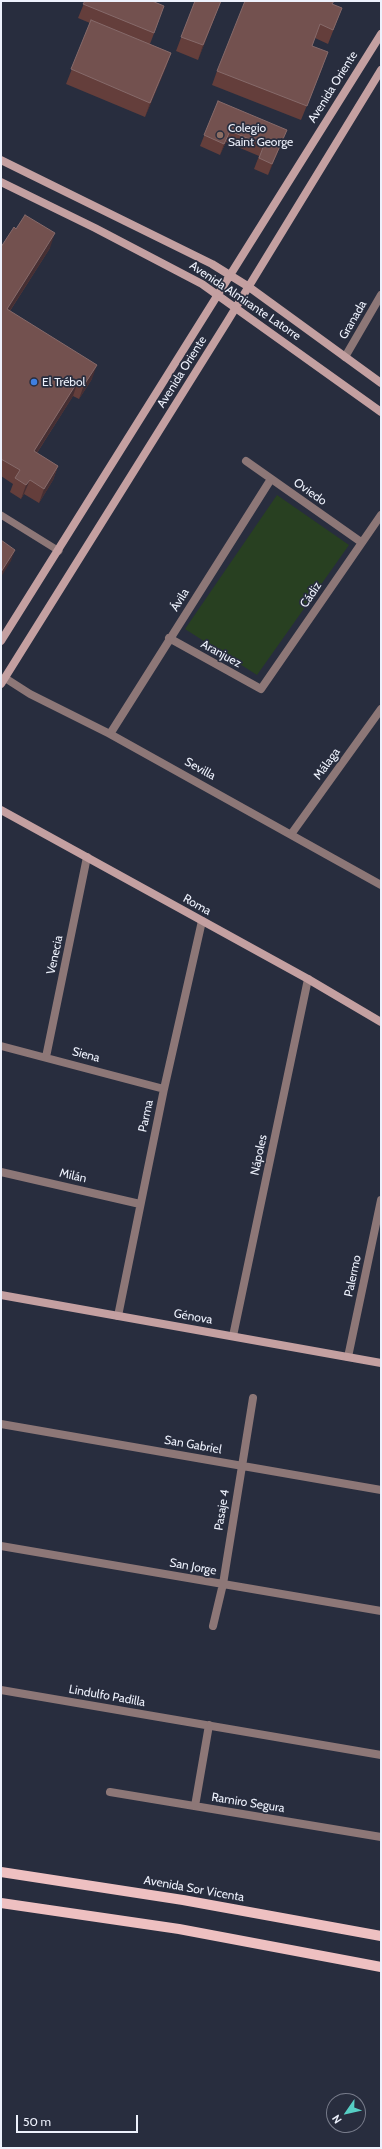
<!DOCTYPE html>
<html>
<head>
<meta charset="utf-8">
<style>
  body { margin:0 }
  #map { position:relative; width:382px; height:2149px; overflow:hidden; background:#282d3e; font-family:Cabin,sans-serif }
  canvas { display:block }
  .frame { position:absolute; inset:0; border:2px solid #edf1fc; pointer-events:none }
  .north { position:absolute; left:326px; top:2093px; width:40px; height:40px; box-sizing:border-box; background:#282d3e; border:1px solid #777b8a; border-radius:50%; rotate:236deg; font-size:11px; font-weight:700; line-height:16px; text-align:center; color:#edf1fc }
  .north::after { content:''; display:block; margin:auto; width:14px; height:18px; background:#56cec4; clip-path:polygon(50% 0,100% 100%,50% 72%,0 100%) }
  .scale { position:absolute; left:16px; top:2115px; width:122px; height:18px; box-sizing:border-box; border:2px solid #edf1fc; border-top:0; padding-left:5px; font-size:12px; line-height:14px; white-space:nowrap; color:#edf1fc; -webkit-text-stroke:3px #282d3e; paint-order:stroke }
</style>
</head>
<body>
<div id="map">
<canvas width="382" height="2149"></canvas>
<div class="frame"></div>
<div class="north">N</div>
<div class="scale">50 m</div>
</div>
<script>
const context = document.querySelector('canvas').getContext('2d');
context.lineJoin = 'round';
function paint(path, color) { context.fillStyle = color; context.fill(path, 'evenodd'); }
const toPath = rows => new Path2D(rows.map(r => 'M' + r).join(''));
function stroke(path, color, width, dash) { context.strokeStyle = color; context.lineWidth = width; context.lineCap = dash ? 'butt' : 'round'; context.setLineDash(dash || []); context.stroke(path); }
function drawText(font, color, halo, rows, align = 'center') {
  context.font = font + ' Cabin,sans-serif'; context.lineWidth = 3.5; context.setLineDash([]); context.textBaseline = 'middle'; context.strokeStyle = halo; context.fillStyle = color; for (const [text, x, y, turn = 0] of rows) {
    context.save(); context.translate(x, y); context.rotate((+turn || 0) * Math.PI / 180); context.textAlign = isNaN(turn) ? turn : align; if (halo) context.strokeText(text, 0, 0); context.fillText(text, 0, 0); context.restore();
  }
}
paint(toPath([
  [277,495,349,545,257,675,185,629]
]), '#284021');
stroke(toPath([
  [1,515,59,551]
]), '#8d7777', 7);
stroke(toPath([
  [345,357,381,295],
  [246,461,361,542],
  [169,638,261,689,381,515],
  [5,678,30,694,110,734,381,885],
  [110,734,271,479],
  [292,833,381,709],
  [1,1046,164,1089],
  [46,1057,87,857],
  [1,1172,140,1204],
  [118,1316,164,1089,202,921],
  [233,1336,308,979],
  [348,1357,381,1200],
  [1,1424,381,1490],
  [1,1546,381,1611],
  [213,1626,223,1584,253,1398],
  [1,1690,381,1755],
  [110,1792,381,1837],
  [195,1806,209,1725]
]), '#8d7777', 8);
stroke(toPath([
  [1,160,212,264,249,287,381,383],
  [1,182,95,228,202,284,381,412],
  [1,641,381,34],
  [1,684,227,322,381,70],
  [1,810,308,979,381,1022],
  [1,1295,381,1363]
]), '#c4a0a1', 8);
stroke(toPath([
  [1,1872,183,1900,381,1936],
  [1,1903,179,1929,381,1967]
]), '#eec0c1', 10);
paint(toPath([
  [85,1,159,20,150,44,171,53,166,67,145,117,66,84,90,23,78,18],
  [195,1,221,1,198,60,176,51],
  [333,5,342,8,328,44,315,38,312,46,323,66,301,120,212,85,217,71],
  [218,101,282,142,268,175,254,169,259,156,226,142,220,155,200,146],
  [1,247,50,248,10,311,92,379,79,399,73,396,37,453,58,466,53,480,39,503,24,494,21,499,10,492,13,484,1,476]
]), '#643e3b');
paint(toPath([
  [221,1,198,60,203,45],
  [171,53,166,67,145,117,150,103],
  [287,130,282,142,268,175,272,164],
  [230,131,226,142,220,155,224,144],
  [55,233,50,248,2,323,7,309],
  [97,365,92,379,79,399,84,385],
  [78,381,73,396,29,465,34,451],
  [58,466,53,480,39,503,44,489],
  [30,480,24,494,21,499,26,485],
  [15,550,11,561,1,577,1,572]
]), '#462f33');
const building = toPath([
  [85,1,152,1,164,6,154,33,83,4,85,1],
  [195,1,221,1,203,45,181,37,195,1],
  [245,1,334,1,332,4,342,8,333,30,320,24,312,46,328,52,307,106,217,71,245,1],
  [91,20,171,53,150,103,71,69,91,20],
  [218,101,287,130,272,164,259,158,264,145,230,131,224,144,204,135,218,101],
  [25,215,55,233,7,309,97,365,84,385,78,381,34,451,58,466,44,489,30,480,26,485,15,478,20,470,1,459,1,247,14,227,16,229,25,215],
  [1,540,15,550,1,572,1,540]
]);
paint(building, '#73514f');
stroke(building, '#866a6a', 1);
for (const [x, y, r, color] of [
  [220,135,4,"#8d6e63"],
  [34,382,4,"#3f7fe0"]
]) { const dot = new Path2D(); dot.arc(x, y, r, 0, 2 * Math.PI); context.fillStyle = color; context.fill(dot); stroke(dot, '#282d3e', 1.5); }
drawText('12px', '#edf1fc', '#282d3e', [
  ["Avenida Oriente",333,87,-58],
  ["Avenida Almirante Latorre",245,301,34],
  ["Granada",353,320,-60],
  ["Avenida Oriente",182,372,-58],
  ["Oviedo",310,492,35],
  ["Cádiz",311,595,-56],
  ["Ávila",180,600,-58],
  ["Aranjuez",221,654,29],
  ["Málaga",327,764,-54],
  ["Sevilla",200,769,29],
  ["Roma",197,905,29],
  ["Venecia",55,955,-78],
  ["Siena",86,1055,15],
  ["Parma",146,1116,-78],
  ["Nápoles",259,1155,-78],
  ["Milán",73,1176,13],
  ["Palermo",353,1276,-78],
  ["Génova",193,1317,10],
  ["San Gabriel",193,1445,10],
  ["Pasaje 4",222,1510,-81],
  ["San Jorge",193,1567,10],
  ["Lindulfo Padilla",107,1696,10],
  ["Ramiro Segura",248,1803,9],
  ["Avenida Sor Vicenta",194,1889,10]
]);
drawText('12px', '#edf1fc', '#282d3e', [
  ["Colegio",228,128],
  ["Saint George",228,142],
  ["El Trébol",42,382]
], 'left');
</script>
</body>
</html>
